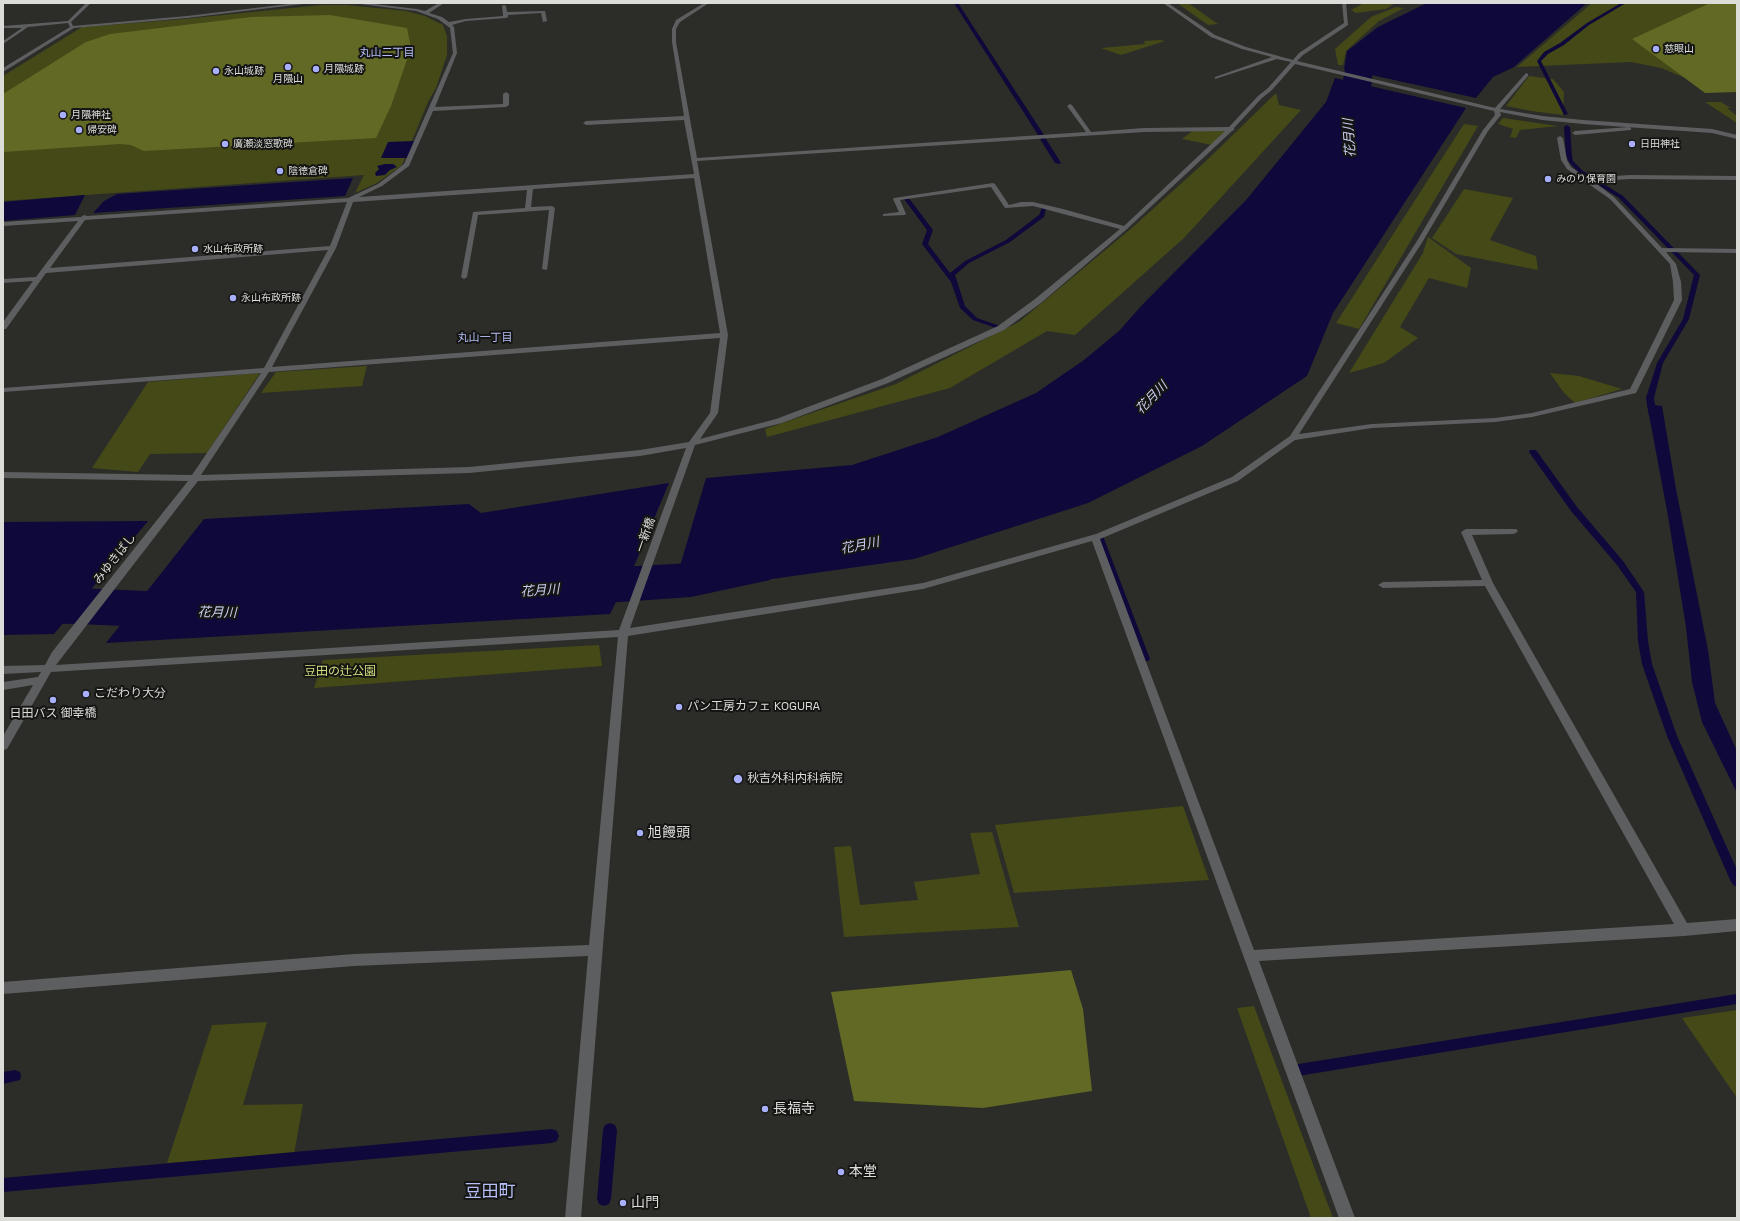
<!DOCTYPE html>
<html>
<head>
<meta charset="utf-8">
<style>
  body { margin:0 }
  #map { position:relative; width:1740px; height:1221px; overflow:hidden; background:#2c2d28; font-family:"Space Grotesk",sans-serif }
  canvas { display:block }
  .frame { position:absolute; inset:0; border:4px solid #dcdcd9; pointer-events:none }
</style>
</head>
<body>
<div id="map">
<canvas width="1740" height="1221"></canvas>
<div class="frame"></div>
</div>
<script>
const context = document.querySelector('canvas').getContext('2d');
context.lineJoin = 'round';
function paint(path, color) { context.fillStyle = color; context.fill(path, 'evenodd'); }
const toPath = rows => new Path2D(rows.map(r => 'M' + r).join(''));
function stroke(path, color, width, dash) { context.strokeStyle = color; context.lineWidth = width; context.lineCap = dash ? 'butt' : 'round'; context.setLineDash(dash || []); context.stroke(path); }
function drawText(font, color, halo, rows, align = 'center') {
  context.font = font + ' "Space Grotesk","Noto Sans JP",sans-serif'; context.lineWidth = 4; context.setLineDash([]); context.textBaseline = 'middle'; context.strokeStyle = halo; context.fillStyle = color; for (const [text, x, y, turn = 0] of rows) {
    context.save(); context.translate(x, y); context.rotate((+turn || 0) * Math.PI / 180); context.textAlign = isNaN(turn) ? turn : align; if (halo) context.strokeText(text, 0, 0); context.fillText(text, 0, 0); context.restore();
  }
}
paint(toPath([
  [1177,3,1188,3,1218,24,1208,25],
  [1364,3,1395,3,1386,9,1356,13,1351,10],
  [1592,3,1737,3,1737,73,1683,77,1661,68,1631,62,1517,67],
  [321,5,347,5,406,11,425,16,443,25,447,36,447,55,436,88,428,102,402,165,377,183,355,193,364,175,3,201,3,76,82,27,184,19],
  [1396,7,1404,8,1379,21,1346,51,1343,65,1338,65,1335,49,1371,17],
  [1160,40,1165,41,1121,55,1101,48,1145,44,1144,41],
  [1529,76,1553,79,1564,92,1563,115,1531,111,1506,106],
  [1276,93,1279,105,1301,110,1184,238,1075,335,1047,331,950,388,767,437,765,429,896,384,1019,322,1133,227,1206,161],
  [1705,102,1721,102,1731,108,1727,108,1737,116,1737,123],
  [1503,118,1558,126,1520,130,1516,138,1510,137,1513,129,1498,124],
  [1464,124,1478,126,1359,329,1336,323],
  [1198,129,1229,130,1212,145,1182,139,1191,132],
  [1464,189,1513,198,1490,240,1536,256,1538,270,1456,254,1432,238],
  [1428,237,1471,268,1467,288,1429,278,1400,327,1418,338,1384,363,1349,373,1423,253],
  [367,366,362,386,261,393,276,372],
  [260,373,207,453,150,454,138,472,92,468,148,382],
  [1550,373,1579,376,1622,389,1575,403,1564,393],
  [599,645,602,666,314,688,323,660],
  [1183,806,1209,880,1014,893,995,825],
  [992,832,1019,927,844,937,834,847,851,846,860,905,918,900,914,882,980,874,970,833],
  [1254,1006,1333,1218,1311,1218,1237,1008],
  [1737,1010,1737,1098,1682,1018],
  [267,1022,243,1105,303,1104,294,1154,167,1163,212,1025]
]), '#444917');
paint(toPath([
  [1710,3,1737,3,1737,92,1705,93,1632,39],
  [330,15,407,28,411,48,391,106,376,138,144,151,131,145,120,144,3,152,3,94,86,42,110,34,251,17],
  [1071,970,1083,1009,1092,1091,983,1108,854,1101,831,992]
]), '#626924');
paint(toPath([
  [1427,3,1587,3,1514,67,1493,77,1476,98,1344,69,1347,51,1378,27],
  [1335,78,1466,108,1333,313,1307,376,1202,446,1088,503,914,559,672,593,706,478,852,465,938,437,1036,393,1084,360,1119,331,1143,304,1247,199,1326,102],
  [414,141,408,158,381,158,388,142],
  [385,164,393,164,397,167,390,170,385,175,376,176,375,173,379,169,377,166],
  [353,178,345,196,93,213,104,201,117,194],
  [85,195,75,215,3,221,3,202],
  [1647,404,1662,406,1676,489,1708,650,1715,703,1737,751,1737,793,1702,722,1692,682,1686,627,1668,516],
  [669,483,635,564,610,614,106,643,204,519,469,504,481,513],
  [148,521,54,634,3,635,3,522]
]), '#0e083b');
paint(toPath([
  [954,3,958,3,1044,135,1043,136,1038,135,954,3],
  [1621,3,1626,3,1589,25,1564,45,1548,54,1541,61,1568,114,1564,115,1537,61,1544,52,1560,43,1587,23,1621,3],
  [1567,125,1570,127,1572,156,1573,161,1583,171,1623,196,1700,275,1689,319,1663,363,1654,398,1657,416,1656,418,1653,418,1649,416,1646,398,1657,363,1683,319,1694,275,1619,198,1579,173,1569,162,1566,156,1564,127,1567,125],
  [1043,137,1046,139,1061,163,1060,164,1055,163,1040,139,1043,137],
  [904,197,908,197,933,230,928,244,950,273,965,261,1006,240,1039,215,1043,205,1047,205,1044,217,1010,242,969,263,955,275,965,306,977,318,1003,327,1003,329,999,329,973,320,960,308,951,282,922,244,927,230,904,199,904,197],
  [1530,450,1536,450,1577,507,1623,561,1644,592,1648,641,1652,664,1677,736,1737,870,1737,887,1733,885,1731,882,1667,736,1642,664,1638,641,1636,592,1617,565,1571,511,1529,452,1530,450],
  [1099,533,1103,536,1150,659,1148,661,1142,661,1140,659,1095,536,1099,533],
  [1737,994,1737,1004,1292,1077,1287,1075,1286,1071,1287,1067,1292,1065,1737,994],
  [15,1070,20,1072,21,1076,20,1080,3,1084,3,1072,15,1070],
  [610,1123,615,1125,617,1130,611,1199,609,1204,604,1206,599,1204,597,1199,603,1130,605,1125,610,1123],
  [552,1129,557,1131,559,1136,557,1141,552,1143,3,1192,3,1178,552,1129]
]), '#0e083b');
paint(toPath([
  [1437,3,1467,3,1464,8,1378,60,1373,69,1370,99,1362,110,1368,157,1363,164,1352,167,1341,164,1336,157,1332,109,1340,98,1345,69,1358,49,1437,3],
  [751,551,770,556,777,568,770,580,691,597,549,607,530,602,522,589,530,576,549,571,691,563,751,551],
  [3,587,79,588,210,594,229,599,238,612,229,625,210,630,79,624,3,623,3,587]
]), '#0e083b');
paint(toPath([
  [86,3,91,3,71,22,73,26,187,16,297,3,311,3,187,18,74,28,3,72,3,68,70,27,68,23,28,27,3,44,3,41,22,28,3,28,3,26,68,21,86,3],
  [352,3,366,3,417,9,425,11,439,3,444,3,429,13,442,17,449,22,466,19,503,16,502,6,504,5,506,6,507,12,545,11,547,21,543,22,541,13,508,15,508,17,506,18,466,21,452,25,454,27,457,53,435,107,503,104,503,94,506,92,509,94,509,105,506,107,433,111,409,166,382,186,359,197,694,174,684,120,586,125,583,123,586,121,684,116,672,42,672,29,676,20,704,3,709,3,680,22,676,29,676,42,697,158,1086,132,1067,106,1070,104,1072,105,1091,132,1144,128,1229,127,1258,96,1268,88,1291,62,1277,59,1215,79,1215,77,1272,57,1242,49,1211,37,1163,3,1168,3,1215,35,1246,47,1293,60,1299,53,1344,23,1342,3,1346,3,1348,25,1303,55,1297,61,1495,108,1526,73,1528,74,1528,76,1500,109,1542,116,1583,120,1712,129,1737,135,1737,139,1712,133,1583,124,1542,120,1500,112,1501,115,1488,131,1423,241,1299,434,1372,424,1495,418,1532,413,1630,389,1674,300,1673,282,1670,264,1610,199,1567,169,1561,160,1557,138,1560,136,1563,138,1567,160,1571,167,1593,182,1615,176,1630,175,1737,176,1737,180,1630,179,1615,180,1597,184,1614,197,1662,248,1737,249,1737,253,1666,252,1676,264,1681,282,1682,300,1636,393,1532,417,1495,422,1372,428,1295,440,1238,481,1100,539,1254,950,1674,924,1485,586,1383,588,1378,585,1383,582,1482,580,1461,532,1466,529,1516,529,1518,531,1516,533,1513,534,1472,535,1493,583,1687,923,1737,919,1737,931,1684,936,1259,961,1355,1218,1339,1218,1092,541,923,589,628,636,581,1218,565,1218,588,956,354,966,3,994,3,982,354,954,589,945,618,637,51,672,7,749,3,750,3,736,33,685,3,690,3,682,38,677,41,672,3,674,3,666,45,665,52,652,188,481,3,478,3,472,192,475,261,373,3,392,3,388,264,368,328,250,46,273,6,329,3,329,3,322,33,281,3,283,3,279,36,277,78,221,3,226,3,222,81,217,84,215,87,216,348,198,378,184,404,164,453,53,450,28,438,19,416,11,352,3],
  [1295,64,1494,111,1495,115,1483,130,1417,241,1290,436,1232,477,1096,534,923,583,630,628,695,445,782,423,888,383,1004,330,1041,303,1127,229,1232,131,1234,130,1234,128,1262,98,1272,90,1295,64],
  [1225,131,1124,226,1063,209,1033,202,1021,202,1009,205,995,184,993,183,894,198,893,199,899,212,883,214,883,216,905,215,906,214,900,200,991,187,1005,208,1033,206,1120,229,1035,299,998,326,882,379,776,419,700,439,718,413,728,335,697,161,1144,132,1225,131],
  [694,178,720,333,272,367,336,248,353,202,527,190,525,208,473,212,461,277,464,279,467,277,478,215,549,210,542,269,547,270,555,208,552,206,531,207,533,189,694,178],
  [347,202,330,246,50,268,85,220,347,202],
  [720,338,710,413,689,442,640,450,469,467,201,475,269,372,720,338],
  [686,448,619,630,56,665,198,481,469,473,640,456,686,448],
  [1629,127,1631,128,1631,130,1575,135,1572,133,1575,131,1629,127]
]), '#5d5e60');
for (const [x, y, r, color] of [
  [1656,49,4,"#a8b0fc"],
  [288,67,4,"#a8b0fc"],
  [316,69,4,"#a8b0fc"],
  [216,71,4,"#a8b0fc"],
  [63,115,4,"#a8b0fc"],
  [79,130,4,"#a8b0fc"],
  [225,144,4,"#a8b0fc"],
  [1632,144,4,"#a8b0fc"],
  [280,171,4,"#a8b0fc"],
  [1548,179,4,"#a8b0fc"],
  [195,249,4,"#a8b0fc"],
  [233,298,4,"#a8b0fc"],
  [86,694,4,"#a8b0fc"],
  [53,700,4,"#a8b0fc"],
  [679,707,4,"#a8b0fc"],
  [738,779,5,"#a8b0fc"],
  [640,833,4,"#a8b0fc"],
  [765,1109,4,"#a8b0fc"],
  [841,1172,4,"#a8b0fc"],
  [623,1203,4,"#a8b0fc"]
]) { const dot = new Path2D(); dot.arc(x, y, r, 0, 2 * Math.PI); context.fillStyle = color; context.fill(dot); stroke(dot, '#151513', 1.5); }
drawText('10px', '#dcdcd9', '#151513', [
  ["慈眼山",1664,49],
  ["月隈城跡",324,69],
  ["永山城跡",224,71],
  ["月隈山",288,79,"center"],
  ["月隈神社",71,115],
  ["帰安碑",87,130],
  ["廣瀬淡窓歌碑",233,144],
  ["日田神社",1640,144],
  ["陰徳倉碑",288,171],
  ["みのり保育園",1556,179],
  ["水山布政所跡",203,249],
  ["永山布政所跡",241,298]
], 'left');
drawText('11px', '#b7bff8', '#151513', [
  ["丸山二丁目",387,53],
  ["丸山一丁目",485,338]
]);
drawText('12px', '#dcdcd9', '#151513', [
  ["一新橋",646,535,-71],
  ["みゆきばし",115,559,-52]
]);
drawText('12px', '#d4df7e', '#151513', [
  ["豆田の辻公園",340,672]
]);
drawText('12px', '#dcdcd9', '#151513', [
  ["こだわり大分",94,694],
  ["パン工房カフェ KOGURA",687,707],
  ["日田バス 御幸橋",53,714,"center"],
  ["秋吉外科内科病院",747,779]
], 'left');
drawText('italic 13px', '#c9cff2', '#151513', [
  ["花月川",1350,138,-94],
  ["花月川",1152,398,-46],
  ["花月川",860,546,-11],
  ["花月川",540,591,-4],
  ["花月川",217,613,1]
]);
drawText('14px', '#dcdcd9', '#151513', [
  ["旭饅頭",648,833],
  ["長福寺",773,1109],
  ["本堂",849,1172],
  ["山門",631,1203]
], 'left');
drawText('17px', '#b7bff8', '#151513', [
  ["豆田町",490,1192]
]);
</script>
</body>
</html>
